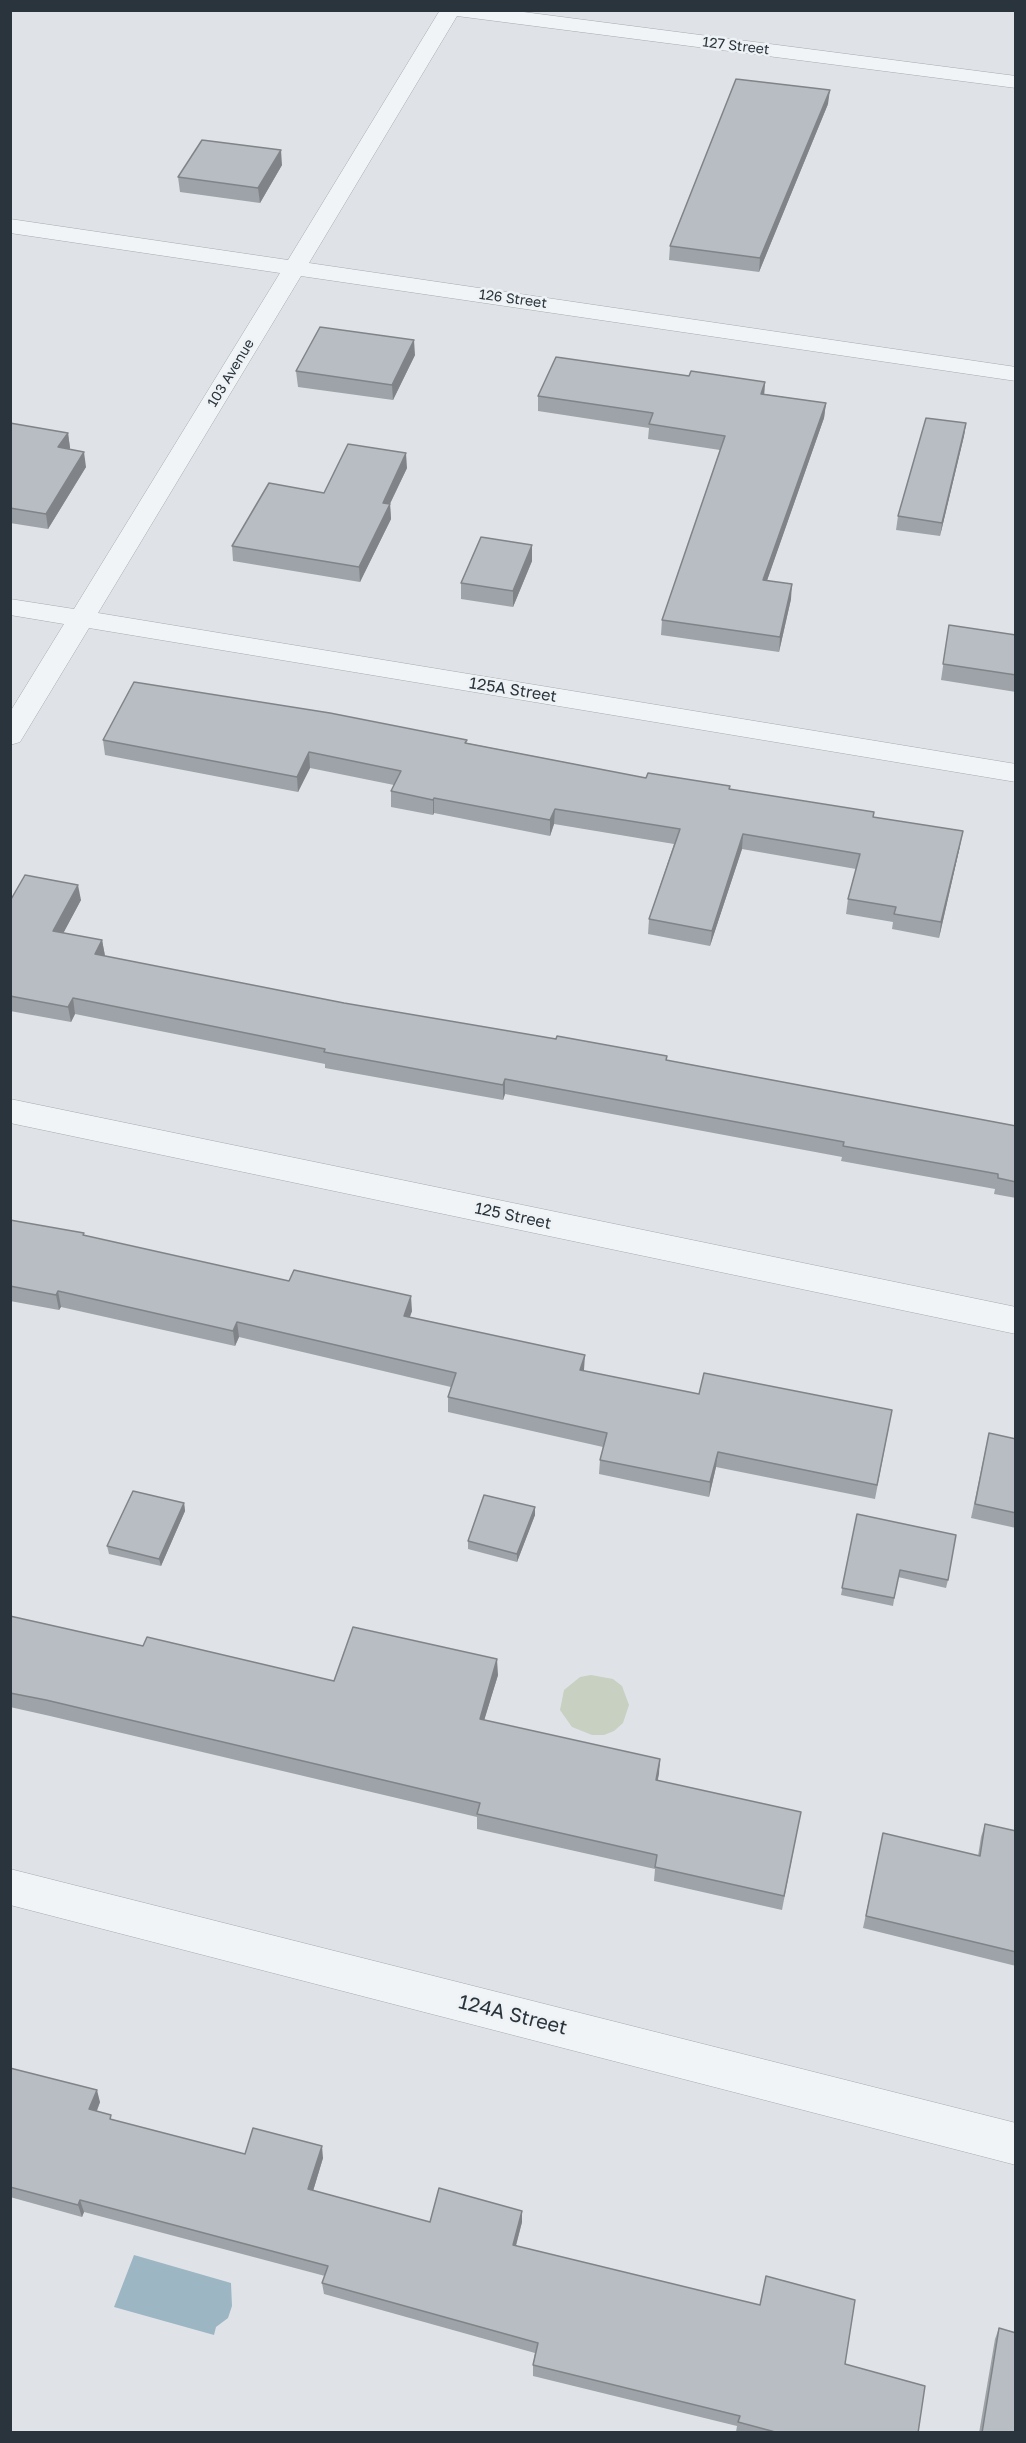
<!DOCTYPE html>
<html>
<head>
<meta charset="utf-8">
<style>
  body { margin:0 }
  #map { position:relative; width:1026px; height:2443px; overflow:hidden; background:#dfe3e7; font-family:"Golos Text",sans-serif }
  canvas { display:block }
  .frame { position:absolute; inset:0; border:12px solid #29343d; pointer-events:none }
</style>
</head>
<body>
<div id="map">
<canvas width="1026" height="2443"></canvas>
<div class="frame"></div>
</div>
<script>
const context = document.querySelector('canvas').getContext('2d');
context.lineJoin = 'round';
function paint(path, color) { context.fillStyle = color; context.fill(path, 'evenodd'); }
const toPath = rows => new Path2D(rows.map(r => 'M' + r).join(''));
function stroke(path, color, width, dash) { context.strokeStyle = color; context.lineWidth = width; context.lineCap = dash ? 'butt' : 'round'; context.setLineDash(dash || []); context.stroke(path); }
function drawText(font, color, halo, rows, align = 'center') {
  context.font = font + ' "Golos Text",sans-serif'; context.lineWidth = 5; context.setLineDash([]); context.textBaseline = 'middle'; context.strokeStyle = halo; context.fillStyle = color; for (const [text, x, y, turn = 0] of rows) {
    context.save(); context.translate(x, y); context.rotate((+turn || 0) * Math.PI / 180); context.textAlign = isNaN(turn) ? turn : align; if (halo) context.strokeText(text, 0, 0); context.fillText(text, 0, 0); context.restore();
  }
}
paint(toPath([
  [591,1675,613,1679,622,1686,629,1705,623,1723,614,1731,604,1735,592,1735,572,1727,560,1710,564,1690,580,1677]
]), '#c7d0c1');
paint(toPath([
  [134,2255,231,2283,232,2306,228,2318,216,2327,214,2335,114,2307]
]), '#9db6c4');
const minor = toPath([
  [440,10,508,10,1016,76,1016,88,457,16,309,263,1016,367,1016,381,301,276,98,613,1016,764,1016,782,89,628,20,742,10,745,10,712,64,624,10,615,10,599,74,609,280,273,10,233,10,219,288,260,440,10],
  [10,1099,1016,1307,1016,1334,10,1123,10,1099],
  [10,1869,1016,2123,1016,2165,10,1905,10,1869]
]);
stroke(minor, '#a5abb1', 1);
paint(minor, '#f1f4f6');
paint(toPath([
  [828,104,759,272,669,260,670,246],
  [282,165,260,203,180,192,178,177],
  [415,355,393,400,298,387,296,371],
  [689,376,765,382,764,394,826,403,824,418,767,580,791,599,779,652,661,635,662,620,720,450,648,439,649,428,538,411,538,396],
  [10,423,68,433,70,448,69,449,86,467,48,529,10,523],
  [966,423,964,436,940,536,896,530,898,516],
  [407,468,390,504,391,519,360,582,233,561,232,546,324,493],
  [532,561,513,607,461,599,461,583],
  [949,625,1016,635,1016,692,941,680],
  [103,740,467,743,646,778,730,789,874,817,960,846,939,938,892,929,893,922,846,914,848,899,856,869,742,849,710,946,648,934,649,919,674,844,554,824,550,836,434,813,433,815,391,807,391,791,394,785,310,768,298,792,105,755],
  [81,900,63,933,102,940,105,956,344,1003,667,1060,1016,1126,1016,1198,994,1194,995,1189,841,1161,842,1157,505,1094,503,1100,325,1068,325,1064,75,1014,71,1022,10,1011,10,901],
  [10,1220,85,1236,412,1311,410,1317,584,1371,699,1394,892,1410,875,1499,716,1467,709,1497,599,1474,600,1460,603,1447,448,1412,448,1397,451,1387,239,1337,235,1346,61,1307,59,1310,10,1301],
  [989,1433,1016,1439,1016,1528,971,1518],
  [184,1503,185,1511,161,1566,109,1554,107,1546],
  [535,1507,535,1515,517,1562,468,1549,468,1541],
  [857,1514,948,1580,946,1588,898,1577,893,1606,841,1595],
  [10,1616,143,1646,334,1681,498,1675,484,1720,660,1759,658,1780,798,1827,782,1910,654,1881,655,1869,477,1829,477,1817,50,1716,10,1707],
  [985,1824,1016,1831,1016,1966,863,1928,883,1833,978,1856,981,1837],
  [10,2068,100,2102,97,2111,113,2120,245,2154,323,2158,313,2191,430,2222,522,2222,516,2246,845,2364,918,2433,740,2433,736,2432,737,2426,533,2376,533,2365,535,2353,324,2294,322,2283,325,2276,84,2212,82,2217,10,2197],
  [999,2328,1016,2433,979,2433,995,2339]
]), '#9da3a8');
paint(toPath([
  [830,90,828,104,759,272,760,258],
  [281,150,282,165,260,203,258,188],
  [414,340,415,355,393,400,392,385],
  [765,382,764,397,761,394],
  [826,403,824,418,762,595,763,580],
  [966,423,964,436,940,536,942,523],
  [68,433,70,448,60,463,58,447],
  [84,452,86,467,48,529,46,514],
  [406,453,407,468,383,518,383,503],
  [390,504,391,519,360,582,359,567],
  [532,545,532,561,513,607,513,591],
  [792,584,791,599,779,652,780,637],
  [309,752,310,768,298,792,297,777],
  [434,798,434,813,433,815,433,800],
  [555,809,554,824,550,836,550,820],
  [963,831,960,846,939,938,941,922],
  [743,834,742,849,710,946,712,931],
  [78,885,81,900,56,947,53,931],
  [102,940,105,956,95,954],
  [73,998,75,1014,71,1022,68,1007],
  [505,1079,505,1094,503,1100,503,1085],
  [58,1291,61,1307,59,1310,56,1295],
  [411,1296,412,1311,404,1331,404,1316],
  [237,1322,239,1337,235,1346,233,1331],
  [585,1355,584,1370,579,1385,580,1370],
  [718,1452,716,1467,709,1497,710,1482],
  [184,1503,185,1511,161,1566,159,1559],
  [535,1507,535,1515,517,1562,517,1554],
  [497,1659,498,1675,480,1734,480,1719],
  [660,1759,659,1774,654,1794,656,1780],
  [97,2090,100,2102,93,2120,89,2109],
  [322,2146,323,2158,310,2201,308,2189],
  [80,2200,84,2212,82,2217,78,2205],
  [522,2211,522,2222,513,2256,513,2245]
]), '#808488');
const building = toPath([
  [736,79,830,90,760,258,670,246,736,79],
  [202,140,281,150,258,188,178,177,202,140],
  [320,327,414,340,392,385,296,371,320,327],
  [556,357,689,376,691,371,765,382,761,394,826,403,763,580,792,584,780,637,662,620,725,436,649,424,653,413,538,396,556,357],
  [926,418,966,423,942,523,898,516,926,418],
  [10,423,68,433,58,447,84,452,46,514,10,508,10,423],
  [348,444,406,453,383,503,390,504,359,567,232,546,269,483,324,493,348,444],
  [481,537,532,545,513,591,461,583,481,537],
  [949,625,1016,635,1016,675,943,664,949,625],
  [134,682,330,713,467,740,465,743,646,778,648,773,730,786,729,789,874,812,873,817,963,831,941,922,894,914,896,907,848,899,860,854,743,834,712,931,649,919,680,829,555,809,550,820,434,798,433,800,391,791,401,771,309,752,297,777,103,740,134,682],
  [25,875,78,885,53,931,102,940,95,954,344,1003,556,1039,557,1036,667,1056,666,1060,1016,1126,1016,1182,998,1178,998,1174,843,1146,844,1142,505,1079,503,1085,324,1052,325,1049,73,998,68,1007,10,996,10,901,25,875],
  [10,1220,84,1233,83,1235,289,1281,294,1270,411,1296,404,1316,585,1355,580,1370,699,1394,704,1373,892,1410,877,1485,718,1452,710,1482,600,1460,607,1433,448,1397,456,1373,237,1322,233,1331,58,1291,56,1295,10,1286,10,1220],
  [989,1433,1016,1439,1016,1513,975,1504,989,1433],
  [133,1491,184,1503,159,1559,107,1546,133,1491],
  [484,1495,535,1507,517,1554,468,1541,484,1495],
  [857,1514,956,1535,948,1580,900,1570,894,1598,842,1588,857,1514],
  [10,1616,143,1646,147,1637,334,1681,353,1627,497,1659,480,1719,660,1759,656,1780,801,1812,784,1896,655,1867,657,1855,477,1814,480,1803,46,1700,10,1693,10,1616],
  [985,1824,1016,1831,1016,1952,866,1916,883,1833,980,1856,985,1824],
  [10,2068,97,2090,89,2109,111,2115,110,2119,245,2154,253,2128,322,2146,308,2189,430,2222,439,2188,522,2211,513,2245,760,2305,766,2276,855,2300,845,2364,925,2386,918,2433,779,2433,738,2422,740,2416,533,2365,538,2343,322,2283,328,2266,80,2200,78,2205,10,2187,10,2068],
  [999,2328,1016,2333,1016,2433,982,2433,999,2328]
]);
paint(building, '#b7bdc3');
stroke(building, '#808488', 1.5);
drawText('14px', '#29343d', '#eef2f5', [
  ["127 Street",736,46,7],
  ["126 Street",513,299,8],
  ["103 Avenue",231,373,-59]
]);
drawText('16px', '#29343d', '#eef2f5', [
  ["125A Street",513,690,9],
  ["125 Street",513,1216,12]
]);
drawText('20px', '#29343d', '#eef2f5', [
  ["124A Street",513,2015,14]
]);
</script>
</body>
</html>
